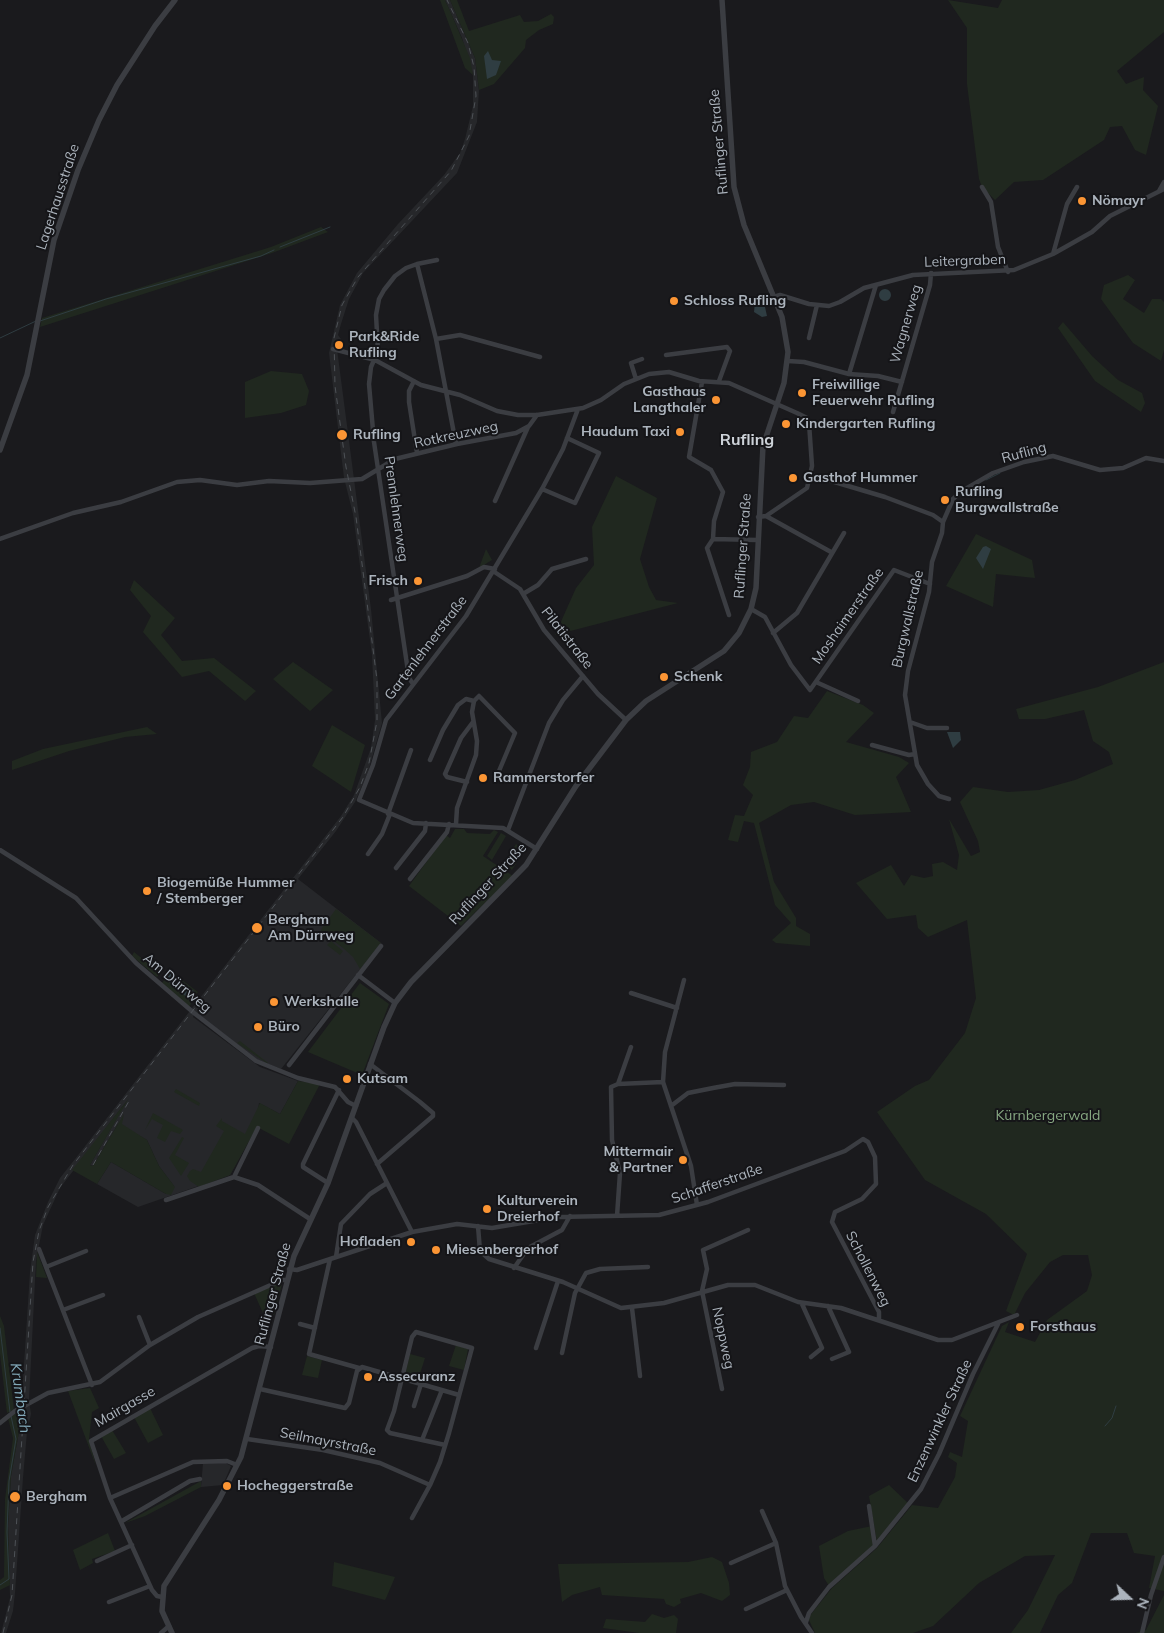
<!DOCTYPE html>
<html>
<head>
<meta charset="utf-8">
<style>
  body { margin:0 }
  #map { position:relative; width:1164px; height:1633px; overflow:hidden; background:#1a1a1d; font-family:Mulish,sans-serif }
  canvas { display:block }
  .north { position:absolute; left:1104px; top:1573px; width:50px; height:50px; -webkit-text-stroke:4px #151518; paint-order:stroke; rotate:111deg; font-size:14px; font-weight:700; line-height:20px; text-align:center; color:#acb4bd }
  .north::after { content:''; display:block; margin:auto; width:18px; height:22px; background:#acb4bd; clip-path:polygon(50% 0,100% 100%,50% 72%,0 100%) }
</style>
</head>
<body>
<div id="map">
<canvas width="1164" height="1633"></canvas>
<div class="north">N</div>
</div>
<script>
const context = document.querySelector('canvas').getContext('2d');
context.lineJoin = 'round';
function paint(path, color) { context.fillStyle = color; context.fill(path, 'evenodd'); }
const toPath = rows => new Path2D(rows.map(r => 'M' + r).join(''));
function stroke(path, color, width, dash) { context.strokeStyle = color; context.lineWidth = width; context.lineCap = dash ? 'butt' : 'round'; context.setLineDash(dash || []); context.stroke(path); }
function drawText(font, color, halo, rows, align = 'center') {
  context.font = font + ' Mulish,sans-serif'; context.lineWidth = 4; context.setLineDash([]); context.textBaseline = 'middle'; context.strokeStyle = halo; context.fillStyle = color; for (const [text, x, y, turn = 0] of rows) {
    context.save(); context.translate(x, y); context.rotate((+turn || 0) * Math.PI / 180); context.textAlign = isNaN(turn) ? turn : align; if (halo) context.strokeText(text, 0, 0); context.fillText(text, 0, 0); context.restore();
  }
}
paint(toPath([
  [445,0,450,0,475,58,479,90,477,122,457,173,363,273,349,299,341,324,338,335,343,342,344,350,337,349,371,609,382,723,368,772,355,802,336,831,298,879,381,943,281,1069,258,1060,195,1012,193,1017,260,1067,298,1081,280,1114,259,1103,256,1127,230,1175,138,1207,97,1184,111,1162,166,1194,174,1186,159,1166,147,1140,118,1124,93,1166,90,1165,126,1102,60,1188,43,1225,36,1261,29,1401,31,1414,27,1432,23,1478,15,1593,13,1611,6,1633,1,1633,10,1598,8,1525,11,1476,20,1426,30,1272,35,1235,48,1202,60,1178,79,1154,341,816,354,795,371,748,375,720,372,655,353,514,344,478,329,353,340,305,357,273,398,224,444,175,460,153,465,139,473,106,473,75,462,38],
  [203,1463,226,1463,231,1466,223,1485,201,1487]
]), '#26272a');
paint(toPath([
  [440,0,445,0,451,13,470,58,473,75,465,68],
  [450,0,457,0,469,31,520,15,524,22,538,21,551,14,554,17,553,24,539,30,526,40,525,48,494,84,479,90,475,58],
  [948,0,998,8,1002,0,1164,0,1164,32,1117,71,1126,84,1144,77,1143,90,1158,106,1146,155,1135,150,1122,126,1110,127,1104,140,1043,180,1014,182,995,200,982,187,979,179,967,84,967,28],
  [321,227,328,232,272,253,40,327,42,318,271,247],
  [1128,275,1135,280,1123,299,1144,313,1152,299,1161,299,1164,302,1164,350,1161,361,1133,343,1101,299,1104,285],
  [1063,322,1092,356,1118,380,1142,393,1145,403,1141,412,1095,381,1058,328],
  [271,371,302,374,309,391,306,405,281,413,245,418,245,382],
  [616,476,657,498,640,559,649,587,656,600,678,603,555,635,576,588,594,565,592,527],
  [976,534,1032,560,1035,578,996,574,993,607,946,586],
  [486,549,492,560,479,568],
  [134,580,175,618,161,635,182,661,214,658,256,691,245,701,209,671,182,677,143,632,151,616,130,590],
  [293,662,333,690,310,711,273,679],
  [1164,662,1164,1591,1149,1588,1155,1556,1134,1553,1127,1533,1091,1533,1072,1583,1058,1595,1040,1633,1011,1633,1028,1610,1055,1555,1025,1556,979,1583,933,1626,913,1633,815,1633,808,1618,832,1588,877,1548,912,1505,938,1508,955,1477,957,1463,948,1457,950,1452,962,1457,968,1421,960,1416,1002,1326,1009,1322,1005,1332,1035,1342,1047,1320,1087,1291,1092,1275,1088,1255,1063,1255,1050,1262,1025,1293,1014,1315,1006,1311,1027,1254,986,1214,925,1180,877,1112,915,1086,929,1080,965,1033,976,998,967,920,928,937,918,928,916,915,887,919,856,883,891,865,904,886,911,875,924,878,933,876,932,864,943,862,957,870,959,855,949,819,971,856,980,852,978,841,960,802,973,787,1008,792,1039,790,1075,780,1113,764,1109,752,1093,741,1084,710,1045,719,1019,719,1016,709,1098,687],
  [827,691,863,705,874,713,846,742,899,757,909,763,896,777,911,812,855,815,814,802,791,805,759,823,774,882,796,918,796,926,810,934,810,946,776,943,772,940,791,923,775,905,754,823,744,821,738,842,728,840,735,815,744,816,753,795,743,785,750,767,751,752,777,742,794,716,808,718],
  [332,725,365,745,351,792,312,766],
  [147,727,157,734,125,737,69,751,12,770,12,761,43,749],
  [455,829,464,829,467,833,490,834,494,830,498,832,483,856,513,876,461,926,409,886,446,835,450,838],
  [501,833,506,836,492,860,487,856],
  [516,844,525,850,512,870,503,864],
  [336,909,381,943,360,969,353,957,343,948,323,933,319,936,322,928],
  [331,941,343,951,340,955,327,945],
  [134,952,160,973,157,977,132,956],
  [170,971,198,992,190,1002,191,1004,189,1007,162,983],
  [360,983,389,1004,362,1075,308,1052],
  [240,1041,268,1063,268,1064,237,1043],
  [298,1081,320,1084,289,1144,257,1127,230,1175,199,1187,190,1181,187,1176,190,1171,193,1169,201,1172,224,1131,216,1126,222,1118,222,1121,245,1134,260,1103,280,1114],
  [176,1089,200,1103,199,1106,174,1092],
  [129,1098,90,1165,93,1166,124,1114,122,1124,147,1140,159,1166,175,1187,171,1195,166,1194,111,1162,97,1184,72,1170],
  [153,1113,183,1130,180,1134,171,1131,165,1142,157,1138,163,1125,152,1119,145,1130],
  [182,1137,184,1138,175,1155,189,1163,181,1176,169,1158],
  [37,1252,47,1278,36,1277],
  [279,1283,282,1284,274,1315,263,1313,254,1293],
  [0,1316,4,1326,14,1410,7,1413,0,1354],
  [456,1345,468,1349,464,1370,449,1366],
  [410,1354,425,1358,418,1380,405,1375],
  [307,1356,322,1360,318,1378,302,1375],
  [90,1388,99,1408,92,1412,89,1440,96,1466,68,1391],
  [150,1408,163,1435,148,1443,134,1417],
  [20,1410,20,1426,11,1476,8,1525,10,1585,0,1590,0,1580,4,1577,5,1499,13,1438,8,1418],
  [112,1430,126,1453,114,1459,101,1436],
  [201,1481,201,1487,145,1516,125,1523],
  [889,1485,909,1504,877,1542,869,1496],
  [872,1526,874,1545,829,1586,824,1578,819,1546,848,1531],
  [108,1533,115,1551,92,1559,93,1563,80,1570,73,1550],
  [712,1557,722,1562,729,1583,730,1595,722,1601,701,1593,680,1599,681,1603,674,1607,666,1604,664,1599,602,1595,600,1587,572,1595,562,1602,558,1564,688,1562],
  [334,1562,395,1577,387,1596,385,1600,332,1586],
  [1164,1595,1164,1633,1135,1633,1146,1630],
  [652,1614,664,1618,674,1615,678,1619,676,1633,639,1633,603,1628,606,1619,645,1622]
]), '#20281f');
paint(toPath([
  [488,51,492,60,501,61,496,75,487,79,484,56],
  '879 295a6 6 0 1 1 12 0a6 6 0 1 1-12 0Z',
  [755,302,765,307,767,316,762,317,754,312],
  [986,546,991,549,983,569,976,558,983,547],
  [947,732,960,732,961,740,953,748],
  [170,972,195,992,189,999,165,979]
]), '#2f3d42');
stroke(toPath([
  [280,247,330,227],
  [40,321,106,299,261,256,274,250],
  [0,338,36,321],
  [986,480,1000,473],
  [0,1328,10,1412],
  [1105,1426,1112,1418,1116,1406],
  [0,1585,9,1579,7,1532,9,1481,16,1439,11,1416]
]), '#2f3d42', 1);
stroke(toPath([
  [982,187,991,202,998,247,1008,272],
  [1159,191,1164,182],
  [1053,254,1067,204,1077,187],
  [437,260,417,264,436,339,456,444],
  [774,297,780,295,809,304,829,306,840,302,864,288,913,275,1014,270,1053,254,1092,232,1110,216,1164,189],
  [809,338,817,305],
  [436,339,460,335,540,357],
  [333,349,375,360,421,385,460,395,497,411,518,415,537,415,583,408,601,400,624,384,649,374,669,372,699,381,729,383,797,413,807,418,809,423,812,466,807,488,766,516],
  [666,355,727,347,730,351,719,381],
  [788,361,804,362,849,374,878,376,902,382],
  [849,374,876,285],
  [636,379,631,363,642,359],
  [414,381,409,391,409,402,417,453],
  [702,382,689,457,711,470,723,492,714,521,713,539,757,540],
  [893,412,930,285,931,273],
  [811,475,885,497,933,515,943,522,953,499,962,491,993,473,1024,462,1053,456,1100,470,1123,468,1146,458,1164,461],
  [542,489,575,503,599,453,567,438],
  [495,501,528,427],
  [758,517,766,516,831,552],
  [943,522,942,533,932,562,929,592,908,671,905,695,917,765,928,784,939,796,949,799],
  [0,539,73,513,121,502,177,482,200,480,237,485,269,481,310,483,362,479,395,459,457,444,516,433,529,426,537,415],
  [713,539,707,548,729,615],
  [493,571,520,589,544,630,598,694,626,720],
  [523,594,538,585,552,569,586,559],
  [391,600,467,576,484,567,495,569],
  [751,609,765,617,791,665,810,690,894,570,930,584],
  [773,633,797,613,844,533],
  [816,682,858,701],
  [413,684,409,678,374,442,369,384,371,367,378,351,376,315,379,299,384,290,395,276,406,268,417,264],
  [910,722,927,728,947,728],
  [872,745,909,755,915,754],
  [430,760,443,730,458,705,466,699,474,701],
  [467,782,447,777,445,774,461,738,473,722],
  [388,814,411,750],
  [456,824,457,808,476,755,477,741,472,712,474,701,479,696,515,733,499,771],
  [508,830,549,723,563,700,583,676],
  [537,849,503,828,413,823,359,800,373,765,386,720,466,616,542,489,563,449,578,409],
  [0,850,76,898,136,963,194,1013,256,1061,298,1078,335,1087,348,1102,356,1106],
  [368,854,382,834,390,814],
  [396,868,425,831,426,823],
  [410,879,447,832,449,824],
  [358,975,395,1003],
  [684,980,665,1052,663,1082,691,1166,697,1205],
  [631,993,677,1008],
  [370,1064,420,1102,433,1113,433,1116,377,1164],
  [289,1065,381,946],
  [618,1084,631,1047],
  [671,1106,688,1093,713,1088,735,1084,784,1085],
  [352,1118,356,1122,412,1232],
  [234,1177,258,1128],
  [328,1183,303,1167,303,1164,339,1090],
  [166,1200,234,1177,258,1185,310,1219],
  [617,1216,620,1173,612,1140,611,1087,618,1084,663,1082],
  [478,1226,480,1251,489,1259,563,1282,621,1308,664,1303,728,1285,755,1285,798,1302,841,1308,938,1340,952,1340,1017,1315],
  [39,1249,92,1385],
  [336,1257,341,1224,370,1194,387,1183],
  [330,1259,309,1354,359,1368],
  [46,1267,86,1251],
  [514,1268,528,1248,562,1230,570,1216],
  [289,1269,297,1270,412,1232,457,1224,492,1228,557,1217,659,1215,708,1202,845,1151,863,1139,868,1142,875,1157,876,1184,862,1199,835,1212,832,1222,879,1312,879,1319],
  [802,1304,822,1348,811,1357],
  [828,1306,849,1352,832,1359],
  [632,1308,640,1376],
  [63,1310,103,1295],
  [139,1317,150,1345],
  [300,1324,315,1328],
  [536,1348,558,1281],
  [562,1353,575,1293,586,1273,600,1269,648,1267],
  [260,1389,345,1408,349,1403,357,1371,362,1367,459,1395],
  [722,1389,702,1291,707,1269,703,1250,748,1230],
  [414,1406,421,1384],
  [0,1423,15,1411,48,1393,100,1382,150,1345,198,1317,282,1280,287,1280],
  [247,1439,323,1450,380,1463,430,1485],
  [422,1440,442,1390],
  [110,1498,193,1462,227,1461,237,1465],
  [869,1506,875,1546],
  [762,1511,776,1543],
  [412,1518,430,1485,440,1462,449,1433,472,1348,416,1332,412,1337,394,1411,387,1430,390,1433,445,1445],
  [122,1521,190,1481,200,1479],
  [97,1561,132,1545],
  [731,1563,776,1543,785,1586,801,1617,812,1633],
  [162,1597,157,1596,152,1590,110,1498,91,1441,252,1348,259,1346,271,1347],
  [109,1602,150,1586],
  [746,1609,787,1590],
  [806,1622,809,1613,829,1587,875,1546,921,1489,939,1454,973,1374,998,1324],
  [161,1633,169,1626],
  [1142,1633,1151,1595,1164,1557]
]), '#3b3d42', 4.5);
stroke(toPath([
  [0,450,27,375,54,240,78,170,99,120,117,85,155,26,175,0],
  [172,1633,162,1611,164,1586,219,1500,241,1457,294,1256,328,1183,384,1027,395,1003,411,982,526,865,576,786,626,720,646,701,724,651,739,633,751,609,756,588,763,446,784,383,788,352,782,317,744,225,734,187,722,0]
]), '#3b3d42', 5.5);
stroke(toPath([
  [93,1165,129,1101],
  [3,1633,12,1595,33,1262,39,1231,48,1207,73,1165,343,817,360,787,369,763,377,721,377,680,356,517,346,467,335,386,334,338,342,305,358,277,451,171,469,136,476,96,474,67,468,43,447,0]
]), '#4e5257', 1, [6, 5]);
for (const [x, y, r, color] of [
  [1082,201,5,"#fb9534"],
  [674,301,5,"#fb9534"],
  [339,345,5,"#fb9534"],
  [802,393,5,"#fb9534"],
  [716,400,5,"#fb9534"],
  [786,424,5,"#fb9534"],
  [680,432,5,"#fb9534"],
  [342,435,6,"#fb9534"],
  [793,478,5,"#fb9534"],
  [945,500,5,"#fb9534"],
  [418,581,5,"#fb9534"],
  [664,677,5,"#fb9534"],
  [483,778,5,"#fb9534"],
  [147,891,5,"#fb9534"],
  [257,928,6,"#fb9534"],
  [274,1002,5,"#fb9534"],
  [258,1027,5,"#fb9534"],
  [347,1079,5,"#fb9534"],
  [683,1160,5,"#fb9534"],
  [487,1209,5,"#fb9534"],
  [411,1242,5,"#fb9534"],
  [436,1250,5,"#fb9534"],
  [1020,1327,5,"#fb9534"],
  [368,1377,5,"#fb9534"],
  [227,1486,5,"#fb9534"],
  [15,1497,6,"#fb9534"]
]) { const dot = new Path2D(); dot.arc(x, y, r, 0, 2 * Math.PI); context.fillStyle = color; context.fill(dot); stroke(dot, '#151518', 2); }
drawText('14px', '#acb4bd', '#151518', [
  ["Ruflinger Straße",719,142,-95],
  ["Lagerhausstraße",58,197,-72],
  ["Leitergraben",965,261,-2],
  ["Wagnerweg",906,324,-74],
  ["Rotkreuzweg",456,435,-12],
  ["Rufling",1024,453,-15],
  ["Prennlehnerweg",396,509,82],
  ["Ruflinger Straße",743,546,-86],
  ["Moshaimerstraße",848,616,-55],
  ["Burgwallstraße",908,619,-77],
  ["Pilatistraße",567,638,52],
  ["Gartenlehnerstraße",426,648,-53],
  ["Ruflinger Straße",488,884,-47],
  ["Am Dürrweg",177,983,40],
  ["Schafferstraße",717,1184,-19],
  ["Schollenweg",868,1269,63],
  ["Ruflinger Straße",273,1294,-75],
  ["Noppweg",723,1338,78],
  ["Mairgasse",125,1407,-30],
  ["Enzenwinkler Straße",940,1421,-65],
  ["Seilmayrstraße",328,1442,11]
]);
drawText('bold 14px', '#acb4bd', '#151518', [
  ["Nömayr",1092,201],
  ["Schloss Rufling",684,301],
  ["Park&Ride",349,337],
  ["Rufling",349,353],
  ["Freiwillige",812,385],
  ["Feuerwehr Rufling",812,401],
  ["Gasthaus",706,392,"right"],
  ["Langthaler",706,408,"right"],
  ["Kindergarten Rufling",796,424],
  ["Haudum Taxi",670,432,"right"],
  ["Rufling",353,435],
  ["Gasthof Hummer",803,478],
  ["Rufling",955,492],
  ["Burgwallstraße",955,508],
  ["Frisch",408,581,"right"],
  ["Schenk",674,677],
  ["Rammerstorfer",493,778],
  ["Biogemüße Hummer",157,883],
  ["/ Stemberger",157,899],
  ["Bergham",268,920],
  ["Am Dürrweg",268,936],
  ["Werkshalle",284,1002],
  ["Büro",268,1027],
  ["Kutsam",357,1079],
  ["Mittermair",673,1152,"right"],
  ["& Partner",673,1168,"right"],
  ["Kulturverein",497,1201],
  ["Dreierhof",497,1217],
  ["Hofladen",401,1242,"right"],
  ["Miesenbergerhof",446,1250],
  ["Forsthaus",1030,1327],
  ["Assecuranz",378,1377],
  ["Hocheggerstraße",237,1486],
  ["Bergham",26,1497]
], 'left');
drawText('14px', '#87a882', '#151518', [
  ["Kürnbergerwald",1048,1116]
]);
drawText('italic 15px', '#82a9b9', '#151518', [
  ["Krumbach",20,1398,82]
]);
drawText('bold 16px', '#cdd2d8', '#151518', [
  ["Rufling",747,440]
]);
</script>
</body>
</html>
